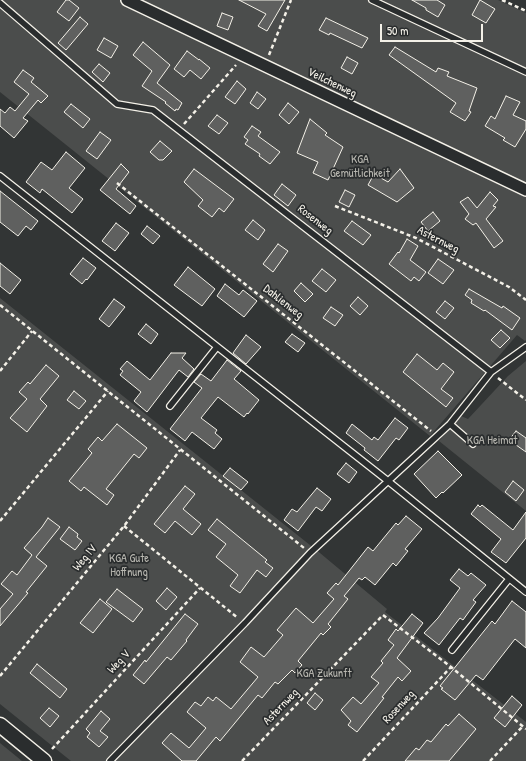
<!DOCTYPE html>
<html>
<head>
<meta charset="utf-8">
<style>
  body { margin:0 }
  #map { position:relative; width:526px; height:761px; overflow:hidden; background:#323535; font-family:"Patrick Hand",sans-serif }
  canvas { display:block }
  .scale { position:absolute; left:380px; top:24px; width:103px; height:18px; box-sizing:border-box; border:2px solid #f4f1e8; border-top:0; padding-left:5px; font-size:12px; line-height:14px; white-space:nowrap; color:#f4f1e8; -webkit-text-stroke:3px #2a2d2e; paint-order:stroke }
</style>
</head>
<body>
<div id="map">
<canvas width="526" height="761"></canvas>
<div class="scale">50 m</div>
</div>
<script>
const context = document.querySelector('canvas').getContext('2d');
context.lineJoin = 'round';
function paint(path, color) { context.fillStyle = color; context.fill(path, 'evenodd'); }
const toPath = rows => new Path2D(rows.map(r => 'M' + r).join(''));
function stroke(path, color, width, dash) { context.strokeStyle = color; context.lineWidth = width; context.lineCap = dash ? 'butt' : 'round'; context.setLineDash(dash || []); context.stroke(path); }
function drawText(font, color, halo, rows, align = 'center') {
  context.font = font + ' "Patrick Hand",sans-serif'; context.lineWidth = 3.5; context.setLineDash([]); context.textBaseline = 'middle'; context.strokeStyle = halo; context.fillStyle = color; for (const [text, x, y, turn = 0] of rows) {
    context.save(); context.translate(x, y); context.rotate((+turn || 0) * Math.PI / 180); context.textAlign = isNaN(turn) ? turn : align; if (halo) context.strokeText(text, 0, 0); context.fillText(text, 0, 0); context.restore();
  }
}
paint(toPath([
  [0,0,498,0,526,13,526,340,525,341,517,335,430,436,0,92],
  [0,298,320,553,387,609,385,612,526,722,526,761,71,761,0,704],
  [526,361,526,511,439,441,461,416,468,419,508,376],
  [0,743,22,761,0,761]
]), '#4b4d4c');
const building = toPath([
  [66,0,69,0,79,8,69,21,57,12,66,0],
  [239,0,285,0,267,31,258,26,266,14,239,0],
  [412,0,437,0,445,5,438,17,426,10,426,8,412,0],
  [480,0,495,9,486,23,472,15,480,0],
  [222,13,233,17,228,30,217,26,222,13],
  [80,17,88,24,66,50,58,43,80,17],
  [326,18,368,38,362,48,330,33,329,35,319,30,326,18],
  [104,38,118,46,111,58,97,50,104,38],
  [143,42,170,65,157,83,182,103,178,110,176,109,175,111,165,103,166,102,142,86,152,71,133,55,143,42],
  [395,47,436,72,438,68,449,72,447,76,477,88,469,111,471,112,465,121,450,112,456,103,389,55,395,47],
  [187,51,199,60,199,59,210,68,201,79,190,70,184,77,174,69,187,51],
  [347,57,358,63,352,74,341,68,347,57],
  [99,64,110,73,103,82,92,72,99,64],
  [23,70,34,78,31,82,48,96,41,103,38,100,23,118,28,121,14,138,0,126,0,109,5,113,10,107,15,111,29,94,14,82,23,70],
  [237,81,246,89,235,104,225,97,237,81],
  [257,92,266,99,258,109,250,103,257,92],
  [506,96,520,102,513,115,526,121,526,129,515,147,503,140,505,138,485,126,491,116,495,119,506,96],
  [288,103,299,112,289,124,279,115,288,103],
  [71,104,90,119,83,128,64,112,71,104],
  [217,115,228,123,219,134,208,126,217,115],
  [310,119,327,133,325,135,343,147,328,180,313,173,318,162,297,153,310,119],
  [252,126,261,132,258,136,280,152,270,164,259,156,260,154,245,144,248,140,244,137,252,126],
  [100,132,111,140,97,159,86,151,100,132],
  [160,141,172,151,163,160,159,160,150,152,160,141],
  [66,152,85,168,69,188,83,199,72,213,42,189,40,193,26,182,41,162,52,170,66,152],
  [121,164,129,172,116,189,136,206,130,214,100,190,121,164],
  [194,169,234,199,224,212,219,208,212,217,198,206,203,200,184,182,194,169],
  [400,169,414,188,397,202,368,185,374,174,388,182,400,169],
  [282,184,296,195,288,206,274,195,282,184],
  [345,190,355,195,349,207,339,202,345,190],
  [0,191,38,221,31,230,26,226,18,236,0,222,0,191],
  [490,192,498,200,493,206,496,207,486,219,503,241,494,248,476,223,473,225,465,219,469,214,460,202,468,197,477,208,490,192],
  [433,212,440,221,428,231,421,222,433,212],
  [253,220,265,230,258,240,245,230,253,220],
  [352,221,371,235,363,245,344,231,352,221],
  [116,223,129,233,115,251,102,241,116,223],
  [147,226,160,236,153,244,141,234,147,226],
  [407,239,418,246,410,260,426,272,419,281,414,277,411,281,389,264,398,252,399,253,407,239],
  [278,244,288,251,273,272,263,264,278,244],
  [83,258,96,268,87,280,86,279,82,284,70,274,83,258],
  [438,259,454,270,443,284,428,273,438,259],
  [0,263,21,280,10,294,0,286,0,263],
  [188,267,215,289,202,306,174,285,188,267],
  [322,269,336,280,326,292,312,281,322,269],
  [301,283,313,294,305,302,294,291,301,283],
  [225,284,239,295,243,290,257,301,244,317,217,296,225,284],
  [469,289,502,308,503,306,520,318,512,330,485,310,484,311,471,303,472,300,465,295,469,289],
  [358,297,368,306,360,315,350,306,358,297],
  [114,299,125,307,109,327,99,319,114,299],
  [445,301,454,308,445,319,436,312,445,301],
  [331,307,343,315,335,326,323,318,331,307],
  [146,324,158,334,151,344,138,334,146,324],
  [501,330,510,338,500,348,491,340,501,330],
  [292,334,305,343,298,352,285,342,292,334],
  [246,335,261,347,246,364,233,353,246,335],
  [171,353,186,353,182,358,194,369,188,377,179,370,147,412,134,401,141,392,120,375,123,371,120,369,127,361,150,380,171,353],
  [417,354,437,370,443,363,454,372,441,389,453,398,446,407,403,372,417,354],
  [227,360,241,371,234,379,259,400,248,414,247,413,244,417,218,397,201,418,217,430,215,433,222,439,214,449,192,432,185,441,170,429,202,388,194,382,201,374,211,381,227,360],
  [46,365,59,376,40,399,47,406,27,432,10,418,27,399,19,392,28,382,30,384,46,365],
  [74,391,86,401,79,409,67,400,74,391],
  [395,418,408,428,399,440,396,438,378,461,364,450,365,448,346,433,352,424,372,440,374,437,378,440,395,418],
  [117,424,147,448,139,458,134,454,106,489,114,495,107,505,84,487,81,491,69,481,92,453,88,449,98,437,102,441,117,424],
  [516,431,526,438,526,452,509,440,516,431],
  [438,451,462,475,443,493,442,492,436,498,414,474,438,451],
  [346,463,357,472,349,483,337,474,346,463],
  [230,468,248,482,241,490,223,476,230,468],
  [513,481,524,490,516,501,505,492,513,481],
  [185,486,195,494,183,509,201,524,192,535,175,521,165,533,154,524,185,486],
  [317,488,331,499,322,511,316,507,298,531,284,520,292,509,297,512,317,488],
  [478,505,480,507,482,505,513,530,526,512,526,538,506,563,491,552,501,539,471,514,478,505],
  [406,516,422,529,405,549,408,551,396,566,393,563,375,585,365,577,362,580,359,578,344,596,348,599,328,624,331,627,323,635,321,633,298,661,302,665,295,673,292,670,278,684,275,682,262,698,258,695,220,741,216,737,196,761,182,761,162,743,171,733,189,748,206,728,187,712,195,702,201,706,208,697,213,701,216,697,231,709,258,677,240,662,251,647,264,657,283,635,277,630,296,608,313,623,334,599,327,593,336,583,338,585,368,547,373,551,396,523,398,525,406,516],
  [48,518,60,527,36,557,47,566,26,592,28,593,0,626,0,609,13,594,1,584,12,571,17,575,32,555,24,548,42,527,48,518],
  [217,519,267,560,265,562,273,568,266,577,257,570,240,593,230,586,238,575,216,557,226,544,208,530,217,519],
  [69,527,78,534,77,537,82,541,75,550,60,539,69,527],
  [459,569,468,576,471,573,486,585,473,600,476,602,463,620,460,618,439,645,424,633,438,618,460,588,450,580,459,569],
  [167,588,177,597,166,610,156,601,167,588],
  [117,589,143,609,133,622,106,602,117,589],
  [100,599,112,609,93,633,80,623,100,599],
  [512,601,526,612,526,648,515,639,483,680,476,675,455,700,441,689,443,688,440,686,492,621,495,624,512,601],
  [185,614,198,624,186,640,187,641,171,660,167,657,144,684,133,675,145,660,146,662,185,614],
  [412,614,423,623,397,658,411,671,402,681,398,677,382,697,384,698,357,732,348,725,351,721,341,710,353,697,361,704,379,683,371,677,383,663,381,661,394,645,388,640,396,629,398,631,412,614],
  [37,664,67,689,60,698,30,673,37,664],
  [315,693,323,700,315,710,307,703,315,693],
  [512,696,522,705,505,727,494,718,512,696],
  [49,708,59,716,50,727,40,718,49,708],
  [101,711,110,719,100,731,108,737,99,747,87,737,90,733,86,729,101,711],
  [459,714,476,729,449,761,405,761,416,748,419,750,427,740,431,742,446,724,448,726,459,714]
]);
paint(building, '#5f605f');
stroke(building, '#f4f1e8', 1);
const service = toPath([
  [372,0,526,72],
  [0,3,117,104,153,110,491,372],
  [0,176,388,481,526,592],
  [170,406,217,347],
  [450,424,473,444],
  [452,650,509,579],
  [110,761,245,623,310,553,450,424,491,372,526,347]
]);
const minor = toPath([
  [127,0,526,190]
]);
const tertiary = toPath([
  [0,725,44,761]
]);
stroke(service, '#f4f1e8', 8);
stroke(minor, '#f4f1e8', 14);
stroke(tertiary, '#f4f1e8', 17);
stroke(toPath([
  [502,0,526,11],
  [269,55,291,0],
  [184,124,236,65],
  [117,183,431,431],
  [335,206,416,238,509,287,526,300],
  [0,305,304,548],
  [0,371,32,331],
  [498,378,526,400],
  [0,521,108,391],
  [124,526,238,618],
  [0,676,124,526,180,450],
  [52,749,200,588],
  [242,761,383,615,451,667,526,729],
  [363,761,451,667],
  [490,761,523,726]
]), '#f4f1e8', 2.5, [4, 3]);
stroke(service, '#2a2d2e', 5.5);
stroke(minor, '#2a2d2e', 11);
stroke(tertiary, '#2a2d2e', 14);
drawText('12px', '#f4f1e8', '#2a2d2e', [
  ["Veilchenweg",332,83,26],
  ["Rosenweg",315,220,38],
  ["Asternweg",438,240,27],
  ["Dahlienweg",283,302,38],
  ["Weg IV",85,558,-51],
  ["Weg V",119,662,-47],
  ["Asternweg",281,707,-46],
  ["Rosenweg",399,707,-47]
]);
drawText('12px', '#b9b8b1', '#2a2d2e', [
  ["KGA",360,160],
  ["Gemütlichkeit",360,174],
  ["KGA Heimat",492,441],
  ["KGA Gute",129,559],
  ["Hoffnung",129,573],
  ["KGA Zukunft",324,674]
]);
</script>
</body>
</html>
